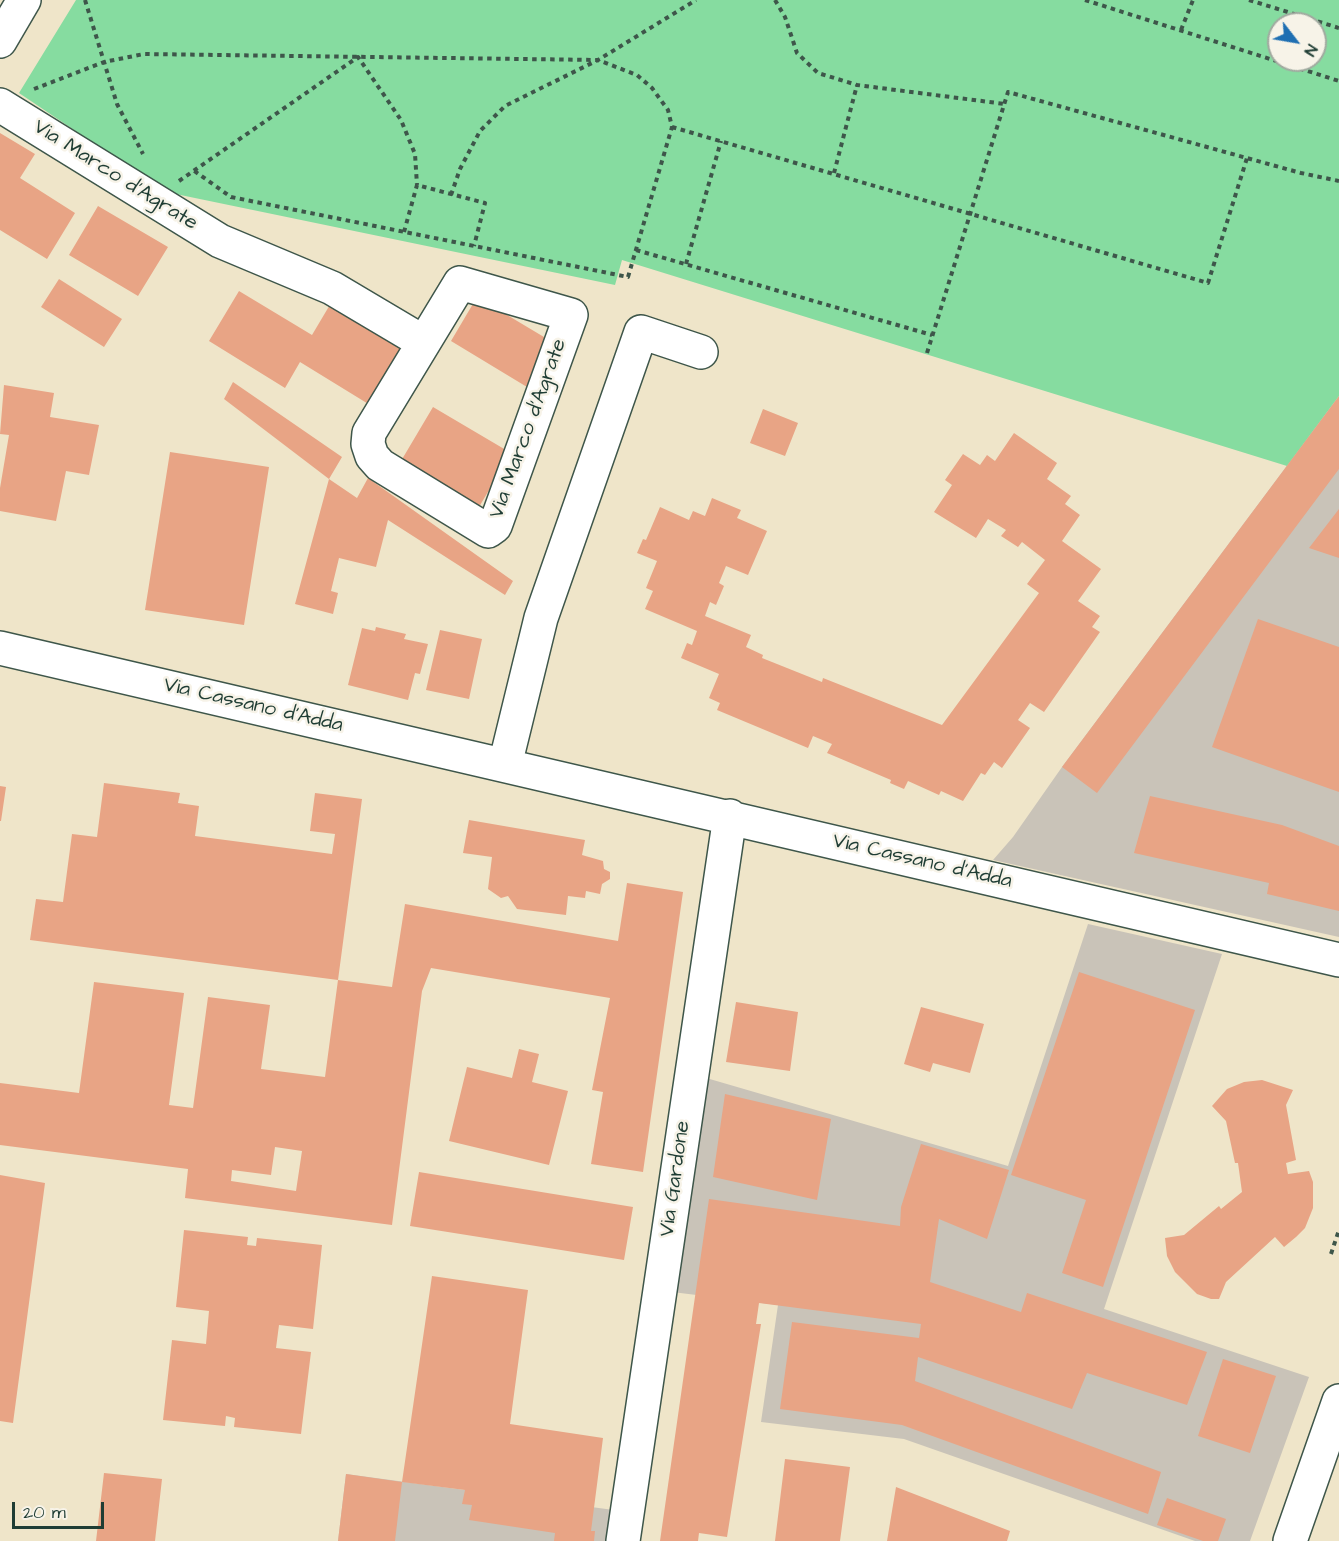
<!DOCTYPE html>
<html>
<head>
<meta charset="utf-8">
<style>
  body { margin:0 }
  #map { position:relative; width:1339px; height:1541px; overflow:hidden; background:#efe5c9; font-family:"Architects Daughter",sans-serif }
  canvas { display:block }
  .north { position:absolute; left:1267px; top:12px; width:60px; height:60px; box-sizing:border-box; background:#f7f3e8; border:2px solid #a1aaa0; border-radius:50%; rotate:121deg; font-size:16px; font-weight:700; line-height:24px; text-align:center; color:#1f3d34 }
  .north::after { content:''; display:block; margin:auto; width:21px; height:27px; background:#1f6fb2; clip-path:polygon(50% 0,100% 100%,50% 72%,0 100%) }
  .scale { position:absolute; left:12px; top:1502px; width:92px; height:27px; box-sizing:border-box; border:3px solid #1f3d34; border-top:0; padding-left:8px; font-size:18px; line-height:21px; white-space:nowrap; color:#1f3d34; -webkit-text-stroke:4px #f7f3e8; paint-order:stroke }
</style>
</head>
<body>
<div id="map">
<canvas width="1339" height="1541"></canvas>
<div class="north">N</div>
<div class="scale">20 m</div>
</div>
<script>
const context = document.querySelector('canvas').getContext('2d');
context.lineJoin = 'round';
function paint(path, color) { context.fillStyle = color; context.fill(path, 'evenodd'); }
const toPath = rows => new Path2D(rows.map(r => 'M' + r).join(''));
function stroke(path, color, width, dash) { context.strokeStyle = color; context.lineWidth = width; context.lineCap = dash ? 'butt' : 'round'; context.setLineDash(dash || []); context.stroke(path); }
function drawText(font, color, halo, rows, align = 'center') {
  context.font = font + ' "Architects Daughter",sans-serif'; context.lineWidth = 5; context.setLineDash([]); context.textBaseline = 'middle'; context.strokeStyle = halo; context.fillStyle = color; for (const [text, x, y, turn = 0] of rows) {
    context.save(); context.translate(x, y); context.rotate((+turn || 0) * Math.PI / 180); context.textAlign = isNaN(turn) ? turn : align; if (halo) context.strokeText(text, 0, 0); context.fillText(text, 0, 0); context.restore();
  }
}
paint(toPath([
  [1339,396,1339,937,993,860,1013,837,1062,767],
  [1088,924,1222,954,1104,1309,1309,1377,1250,1541,1195,1541,904,1439,761,1422,778,1305,664,1291,696,1075,1008,1166],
  [346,1474,621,1511,617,1541,338,1541]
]), '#c9c3b8');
paint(toPath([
  [76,0,1339,0,1339,396,1287,466,622,260,615,285,166,192,19,93],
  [1279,24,1315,24,1315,60,1279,60]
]), '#86dca0');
paint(toPath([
  [0,133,35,154,20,178,75,213,47,259,0,230],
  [98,206,168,247,138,296,69,255],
  [59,279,122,319,104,347,41,307],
  [239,291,312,335,331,303,405,348,370,405,300,362,285,388,209,341],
  [477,297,554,343,527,387,451,341],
  [233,382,342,457,329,479,224,399],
  [4,385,54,393,50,417,99,425,89,475,66,471,56,521,0,511,0,488,9,435,0,434],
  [1339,396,1339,469,1097,793,1062,767],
  [433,407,511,453,479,507,401,461],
  [763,409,798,423,785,456,750,443],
  [1014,433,1057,463,1047,479,1071,496,1065,504,1080,515,1062,541,1101,569,1078,601,1100,616,1092,627,1100,632,1044,712,1030,703,1018,720,1030,728,1002,768,994,762,985,775,981,773,963,801,941,791,939,795,908,781,904,789,890,783,891,780,827,753,832,744,813,736,808,748,717,710,720,703,709,698,719,674,681,658,687,643,692,645,697,631,645,609,653,591,646,588,657,561,637,553,643,539,646,540,660,507,689,520,693,511,705,516,712,498,741,510,737,518,767,531,748,575,726,566,719,583,724,586,716,605,710,602,705,616,751,635,746,647,763,655,762,658,822,682,823,678,942,725,1039,593,1027,584,1045,560,1022,542,1018,547,1001,536,1006,530,988,519,976,538,934,512,952,485,945,480,963,454,980,465,987,455,995,461],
  [170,452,269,467,244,625,145,610],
  [368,478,513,581,505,595,388,520,376,567,339,558,331,591,338,593,333,614,295,604,329,479,357,498],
  [1339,509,1339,558,1309,548],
  [1258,619,1339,647,1339,792,1212,747],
  [376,627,406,634,404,639,428,644,420,674,415,673,408,700,348,685,362,628,375,631],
  [440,630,482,639,469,699,426,690],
  [104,783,180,793,178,803,199,806,195,836,332,854,335,834,310,831,315,793,362,799,338,980,30,940,36,899,63,902,72,834,97,837],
  [0,786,6,787,1,821,0,821],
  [1150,796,1282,825,1339,846,1339,911,1267,894,1269,883,1134,853],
  [469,820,585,840,582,855,603,861,604,869,610,872,610,879,602,884,600,894,586,891,585,898,568,896,566,915,517,909,508,896,501,898,488,889,492,857,463,853],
  [627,883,683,892,643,1172,591,1164,603,1092,592,1090,610,998,431,968,422,991,392,1225,185,1198,188,1169,0,1145,0,1083,79,1093,94,982,184,993,169,1105,193,1108,208,997,270,1005,261,1069,325,1077,338,980,392,987,405,904,618,941],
  [275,1147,302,1151,296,1191,231,1181,232,1170,271,1175],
  [1079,972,1195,1010,1103,1287,1062,1273,1086,1200,1011,1175],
  [736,1002,798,1012,790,1071,726,1062],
  [921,1007,984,1024,970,1073,933,1063,930,1072,904,1064],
  [519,1049,539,1054,532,1082,568,1091,549,1165,449,1141,467,1067,512,1078],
  [1262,1080,1293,1090,1286,1105,1296,1160,1286,1163,1288,1174,1309,1171,1313,1182,1313,1208,1305,1228,1296,1237,1284,1247,1275,1237,1226,1282,1219,1299,1211,1299,1197,1294,1175,1272,1167,1256,1165,1238,1184,1235,1219,1206,1221,1209,1242,1192,1238,1163,1235,1163,1226,1121,1212,1106,1227,1089,1244,1082],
  [725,1094,831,1119,817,1200,713,1177],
  [921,1144,1009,1170,987,1239,939,1219,930,1282,1021,1312,1027,1293,1207,1352,1187,1405,1087,1373,1072,1409,918,1357,915,1381,1161,1472,1148,1514,902,1425,780,1409,792,1322,919,1338,921,1324,759,1303,756,1324,761,1324,727,1537,699,1533,698,1541,660,1541,709,1199,900,1226,901,1207],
  [419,1172,633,1207,624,1260,410,1226],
  [0,1175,45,1183,13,1423,0,1421],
  [184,1230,248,1237,247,1245,256,1246,257,1238,322,1245,313,1329,279,1325,276,1348,311,1352,301,1434,234,1427,235,1418,226,1416,225,1426,163,1420,172,1340,206,1344,209,1311,176,1307],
  [432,1276,528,1290,510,1424,603,1438,591,1531,595,1531,594,1541,554,1541,555,1533,469,1520,472,1505,462,1504,465,1490,402,1482],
  [1223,1359,1276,1376,1250,1453,1198,1436],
  [785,1459,850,1467,840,1541,775,1541],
  [104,1473,162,1479,155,1541,96,1541],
  [346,1474,402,1482,395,1541,338,1541],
  [896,1487,1010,1531,1007,1541,887,1541],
  [1167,1498,1226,1519,1218,1541,1203,1541,1157,1525]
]), '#e8a485');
const minor = toPath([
  [0,105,220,241,332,288,423,342],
  [460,283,571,315,495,526,488,531,380,465,372,456,368,444,369,433,460,283],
  [0,648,1339,960],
  [505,765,541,618,641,332,701,352],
  [623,1541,730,816],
  [1290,1541,1339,1401]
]);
const major = toPath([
  [0,41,24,0]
]);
stroke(minor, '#3e564a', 36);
stroke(major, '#3e564a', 36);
stroke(toPath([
  [85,0,117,104,143,154],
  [775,0,785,17,797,53,818,73,857,85,1005,104],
  [1085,0,1339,81],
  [1249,0,1339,28],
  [1181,30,1193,0],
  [34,89,104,62,144,54,598,60,637,75,652,88,668,110,672,127,628,277,231,197,193,170],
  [672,127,1208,283,1247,158],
  [834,173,857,85],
  [179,181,358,57,401,120,415,154,417,185],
  [451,195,460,169,480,131,505,106,598,60,696,0],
  [404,232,417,185,485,203,474,246],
  [636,250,932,335],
  [686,264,721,141],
  [927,353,1008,92,1301,173,1339,181],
  [1331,1254,1339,1230]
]), '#3e564a', 4, [4.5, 4.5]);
stroke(minor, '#fff', 33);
stroke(major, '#fff', 33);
drawText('21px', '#1f3d34', '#f7f3e8', [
  ["Via Marco d'Agrate",115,176,32],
  ["Via Marco d'Agrate",529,429,-70],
  ["Via Cassano d'Adda",253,706,13],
  ["Via Cassano d'Adda",922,862,13],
  ["Via Gardone",676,1179,-82]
]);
</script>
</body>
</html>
